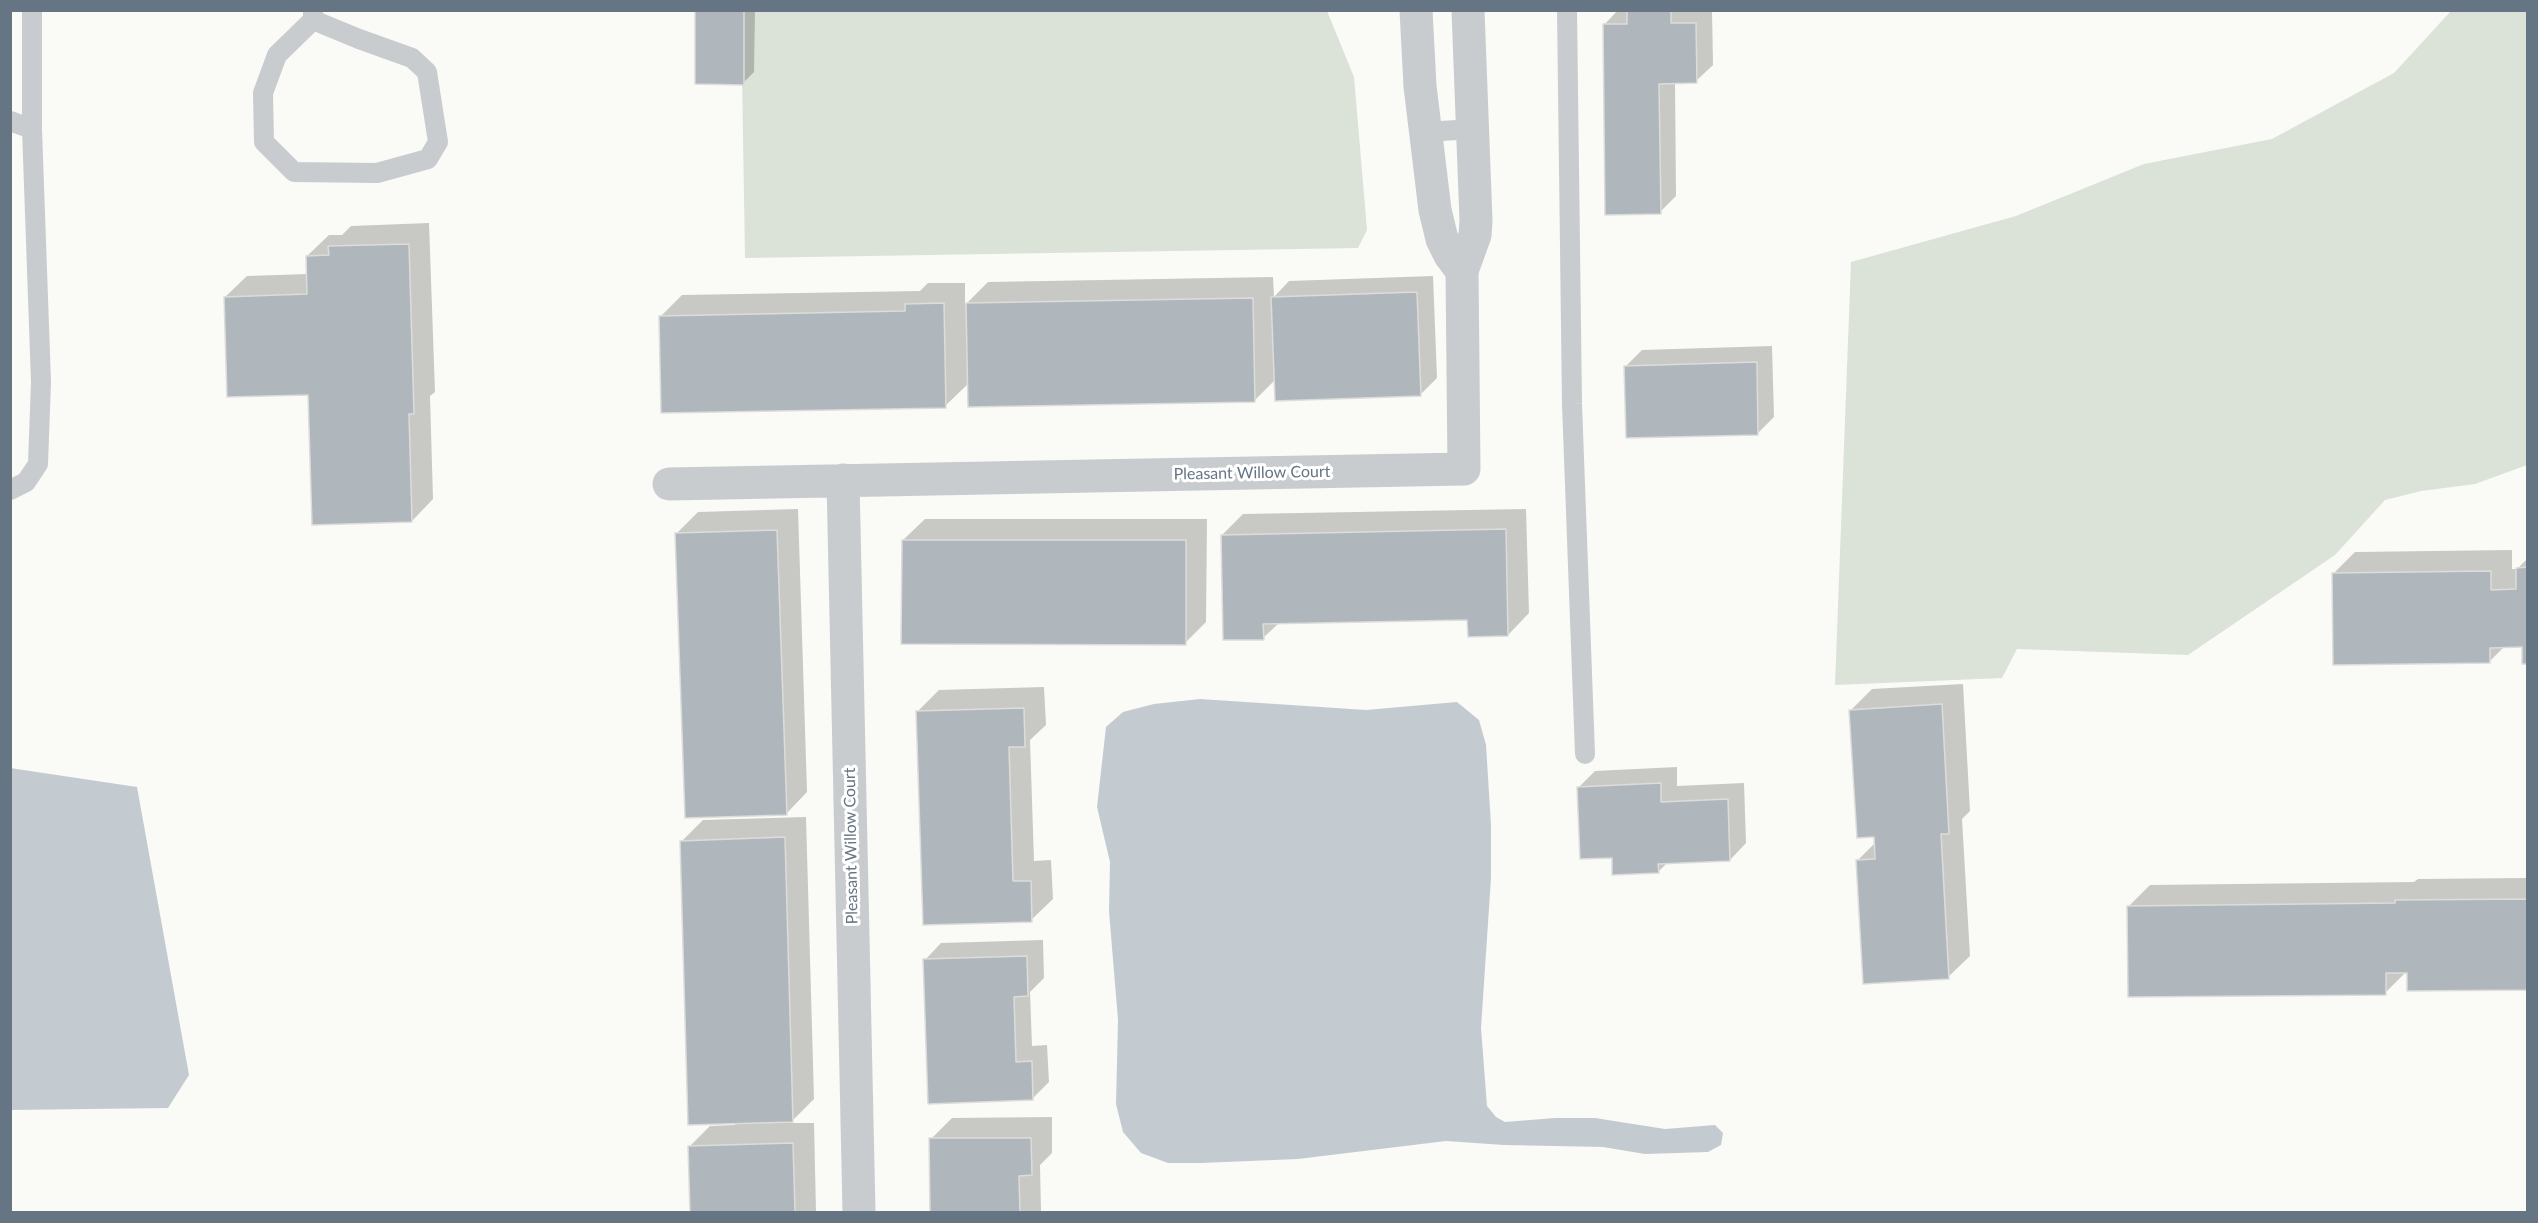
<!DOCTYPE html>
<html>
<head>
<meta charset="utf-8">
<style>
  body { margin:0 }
  #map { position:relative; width:2538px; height:1223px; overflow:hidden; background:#fafaf7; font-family:Lato,sans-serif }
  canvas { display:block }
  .frame { position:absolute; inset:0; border:12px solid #657583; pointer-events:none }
</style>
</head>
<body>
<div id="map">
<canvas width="2538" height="1223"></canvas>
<div class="frame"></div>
</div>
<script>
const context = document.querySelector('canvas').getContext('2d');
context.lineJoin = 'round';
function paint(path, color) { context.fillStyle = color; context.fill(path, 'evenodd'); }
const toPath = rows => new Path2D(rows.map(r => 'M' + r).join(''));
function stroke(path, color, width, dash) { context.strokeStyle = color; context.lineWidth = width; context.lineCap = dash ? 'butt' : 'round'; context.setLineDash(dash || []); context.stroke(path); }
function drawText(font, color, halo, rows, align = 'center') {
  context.font = font + ' Lato,sans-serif'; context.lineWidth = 6; context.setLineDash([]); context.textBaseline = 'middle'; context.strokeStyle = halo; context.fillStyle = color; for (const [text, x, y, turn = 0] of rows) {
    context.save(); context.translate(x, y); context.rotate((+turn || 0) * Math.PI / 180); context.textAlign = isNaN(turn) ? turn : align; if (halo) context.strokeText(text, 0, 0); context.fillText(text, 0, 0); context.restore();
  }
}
paint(toPath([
  [741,11,1327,11,1354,77,1367,230,1358,248,745,258],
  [2451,11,2527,11,2527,465,2475,484,2421,491,2385,500,2335,555,2188,655,2017,649,2002,678,1835,685,1851,262,2016,216,2144,164,2272,139,2394,73]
]), '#dbe2d8');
paint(toPath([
  [1200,699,1366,710,1457,702,1479,720,1486,745,1491,825,1491,878,1481,1028,1487,1106,1496,1117,1505,1122,1555,1118,1595,1118,1665,1129,1715,1125,1723,1133,1721,1145,1708,1152,1645,1154,1603,1147,1504,1145,1446,1141,1298,1159,1201,1163,1168,1163,1141,1153,1123,1132,1116,1104,1118,1020,1109,911,1110,862,1097,807,1106,727,1123,712,1154,704],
  [10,768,137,787,189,1075,168,1108,11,1110]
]), '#c3cbd0');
paint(toPath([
  [696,10,755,10,754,72,743,83],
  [1618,10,1712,10,1713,65,1696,81,1675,82,1676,196,1660,212,1604,25],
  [429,223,435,392,430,396,433,499,412,521,310,393,225,297,247,276,308,274,307,256,329,235,342,235,351,226],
  [1433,276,1437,378,1420,395,1276,379,1254,401,969,383,945,406,661,316,682,295,920,291,928,283,965,283,965,305,988,282,1273,277,1274,297,1289,281],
  [1772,346,1774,417,1758,433,1626,366,1642,350],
  [798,509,807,792,786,814,677,533,698,512],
  [1526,509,1529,613,1508,635,1469,619,1279,623,1263,638,1222,535,1243,514],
  [925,519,1207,519,1206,622,1185,643,903,540],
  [2512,550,2512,569,2517,569,2528,558,2528,662,2523,646,2505,646,2489,662,2334,573,2355,552],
  [1963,684,1970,811,1962,819,1970,956,1948,977,1857,861,1875,843,1851,710,1872,689],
  [1044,687,1046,725,1030,740,1034,861,1051,860,1053,899,1031,920,918,711,939,690],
  [1677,767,1677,786,1744,783,1746,843,1730,860,1668,862,1658,872,1613,856,1579,787,1595,771],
  [806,817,814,1099,790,1123,814,1123,816,1212,691,1212,689,1147,710,1126,735,1125,682,841,703,820],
  [2528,878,2528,988,2408,970,2385,993,2129,906,2150,885,2414,882,2418,879],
  [1043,940,1044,978,1030,992,1032,1046,1047,1045,1049,1082,1032,1099,925,960,941,943],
  [1052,1117,1052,1153,1040,1165,1041,1212,931,1212,931,1139,952,1118],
  [1724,1211,1724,1212,1627,1212]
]), '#0003');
const building = toPath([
  [695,10,744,10,744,85,695,84,695,10],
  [1627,10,1671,10,1671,23,1696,23,1697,83,1659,84,1661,214,1605,215,1603,24,1627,24,1627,10],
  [409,244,414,414,409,414,412,522,312,525,308,395,227,397,224,297,307,294,306,256,329,255,328,246,409,244],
  [1417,292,1421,396,1275,401,1271,297,1417,292],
  [1253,298,1255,402,968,407,966,303,1253,298],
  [944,303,946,408,661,413,659,316,905,311,905,304,944,303],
  [1757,362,1758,435,1626,438,1624,366,1757,362],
  [1506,529,1508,636,1468,637,1467,620,1263,624,1264,640,1223,640,1221,535,1506,529],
  [777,530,787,815,685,818,675,533,777,530],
  [902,540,1186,540,1186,645,901,644,902,540],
  [2528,567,2528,664,2522,664,2522,647,2490,648,2490,663,2333,665,2332,573,2491,571,2491,590,2516,589,2516,568,2528,567],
  [1942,704,1949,834,1941,834,1949,979,1863,984,1856,860,1875,859,1874,837,1857,838,1849,710,1942,704],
  [1024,708,1025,747,1009,747,1013,881,1031,881,1032,922,923,925,916,711,1024,708],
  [1661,783,1661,802,1728,799,1730,861,1658,864,1659,873,1612,875,1612,858,1580,859,1577,787,1661,783],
  [785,837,793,1122,688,1125,680,841,785,837],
  [2528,899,2528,990,2407,991,2407,973,2386,973,2386,995,2128,997,2127,906,2395,903,2395,900,2528,899],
  [1027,956,1028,996,1014,997,1016,1062,1032,1061,1033,1100,928,1104,923,959,1027,956],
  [929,1138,1031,1138,1032,1175,1019,1176,1020,1212,930,1212,929,1138],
  [793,1143,795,1212,690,1212,688,1146,793,1143]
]);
paint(building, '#afb7bd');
stroke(building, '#dcdcda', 1.5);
stroke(toPath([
  [313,10,313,20,277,55,263,93,264,142,294,172,377,173,428,159,438,142,427,72,412,58,359,39,313,20],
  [1567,10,1572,404,1585,754],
  [10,121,32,129],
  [1425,132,1473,129],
  [10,490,26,482,38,464,41,382,32,129,32,10]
]), '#c8cccf', 20);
stroke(toPath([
  [1416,10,1420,86,1435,210,1442,239,1450,255,1462,271],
  [843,480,859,1212],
  [669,484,1464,469,1462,271,1475,235,1476,221,1468,10]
]), '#c8cccf', 33);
drawText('16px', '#657583', '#fff', [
  ["Pleasant Willow Court",1252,473,-1],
  ["Pleasant Willow Court",851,846,-91]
]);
</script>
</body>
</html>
